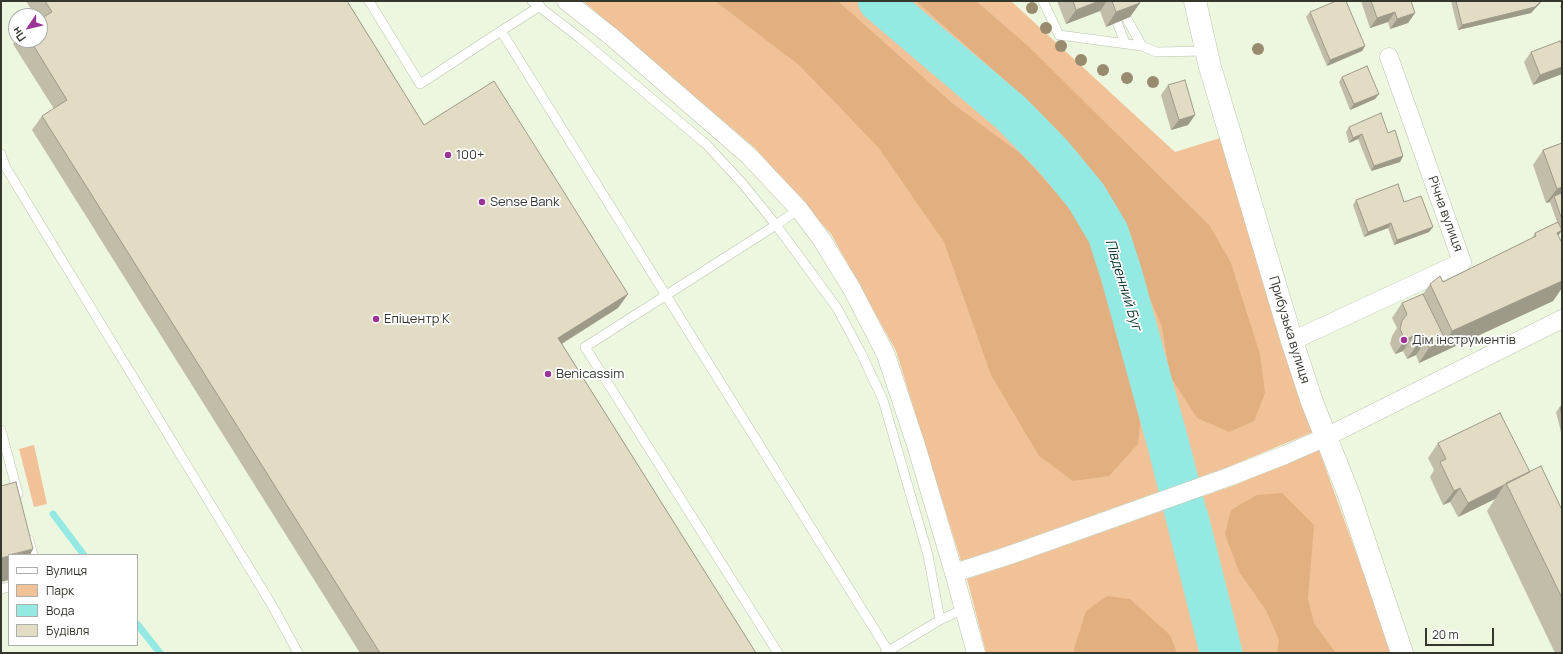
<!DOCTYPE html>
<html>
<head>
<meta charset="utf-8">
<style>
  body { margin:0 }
  #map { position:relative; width:1563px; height:654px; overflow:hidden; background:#edf7e0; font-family:Manrope,sans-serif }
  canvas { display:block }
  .frame { position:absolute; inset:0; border:2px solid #33372e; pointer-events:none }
  .legend { position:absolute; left:8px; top:554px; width:130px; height:92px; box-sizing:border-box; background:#fff; border:1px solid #adafab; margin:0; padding:5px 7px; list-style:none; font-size:12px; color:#33372e }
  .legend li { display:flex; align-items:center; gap:8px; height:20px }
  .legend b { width:20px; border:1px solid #adafab }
  .north { position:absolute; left:8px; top:8px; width:40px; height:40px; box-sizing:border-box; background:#fff; border:1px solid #adafab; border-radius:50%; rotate:235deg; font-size:11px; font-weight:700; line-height:16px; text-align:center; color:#33372e }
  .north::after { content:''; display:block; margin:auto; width:14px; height:18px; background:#9a3499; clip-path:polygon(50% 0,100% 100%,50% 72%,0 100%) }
  .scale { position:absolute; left:1425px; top:628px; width:69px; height:18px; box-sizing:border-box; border:2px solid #33372e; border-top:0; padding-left:5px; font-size:12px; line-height:14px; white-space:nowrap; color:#33372e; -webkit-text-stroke:3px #fff; paint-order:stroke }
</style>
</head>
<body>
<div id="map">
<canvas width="1563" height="654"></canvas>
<div class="frame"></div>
<ul class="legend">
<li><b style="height:5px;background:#fff"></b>Вулиця</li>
<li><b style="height:11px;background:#f1c298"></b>Парк</li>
<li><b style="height:11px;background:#94eae3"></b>Вода</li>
<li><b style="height:11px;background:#e2dcc4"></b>Будівля</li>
</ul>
<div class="north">Пн</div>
<div class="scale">20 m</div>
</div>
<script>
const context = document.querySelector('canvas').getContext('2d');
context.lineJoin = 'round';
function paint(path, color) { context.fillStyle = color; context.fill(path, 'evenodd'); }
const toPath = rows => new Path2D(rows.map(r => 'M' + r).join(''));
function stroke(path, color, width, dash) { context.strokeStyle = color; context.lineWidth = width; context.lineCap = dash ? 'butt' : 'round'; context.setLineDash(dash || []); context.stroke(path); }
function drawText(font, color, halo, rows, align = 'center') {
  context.font = font + ' Manrope,sans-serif'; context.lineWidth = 3.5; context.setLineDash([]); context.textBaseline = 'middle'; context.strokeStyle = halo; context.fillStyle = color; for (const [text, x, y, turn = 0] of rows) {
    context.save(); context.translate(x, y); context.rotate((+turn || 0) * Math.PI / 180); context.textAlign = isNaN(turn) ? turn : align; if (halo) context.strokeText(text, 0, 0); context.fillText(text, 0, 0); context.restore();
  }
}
paint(toPath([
  [583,1,1011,1,1175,152,1220,138,1281,344,1313,432,1228,467,1007,546,961,561,896,351,831,234,755,148],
  [34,445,47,504,34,507,19,449],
  [1319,450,1372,597,1391,653,986,653,967,579,1013,564,1235,485]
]), '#f1c298');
paint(toPath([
  [715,1,838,1,952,103,1021,154,1069,206,1097,255,1124,340,1141,416,1138,444,1109,476,1073,481,1039,456,991,375,944,242,878,147,799,65],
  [916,1,976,1,1028,46,1210,226,1231,263,1260,354,1265,393,1254,421,1229,432,1197,418,1170,376,1162,327,1128,248,1083,166,1037,109],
  [1282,493,1314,525,1308,599,1314,623,1336,653,1277,653,1279,640,1266,610,1239,572,1225,534,1231,510,1257,495],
  [1107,596,1130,599,1170,635,1177,653,1075,653,1074,649,1086,611]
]), '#e2af81');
paint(toPath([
  [1207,509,1243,653,1207,653,1173,521]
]), '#94eae3');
stroke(toPath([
  [53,514,84,555],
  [137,624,160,653]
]), '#94eae3', 7);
stroke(toPath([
  [879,1,1011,113,1053,156,1086,196,1108,233,1121,273,1169,447,1221,653]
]), '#94eae3', 42);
const service = toPath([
  [369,1,420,84,501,31,888,651],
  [532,1,581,39,707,145,743,184,776,225,585,347,778,653],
  [1043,1,1059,35,1142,46],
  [1127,19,1142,46,1156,52,1206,51],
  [1117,22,1125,43],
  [501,31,540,6],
  [1,154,6,168,273,607,298,653],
  [799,209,776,225,837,308,861,353,883,400,928,555,940,620],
  [1,430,18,494,1,499],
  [29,540,33,555],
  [1,589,9,587],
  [885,653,940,620,964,609]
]);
const minor = toPath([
  [566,1,612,37,748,155,799,209,822,240,852,289,886,355,916,445,954,573,976,653],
  [1292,341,1462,262,1389,57],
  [954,573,1010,555,1231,476,1285,455,1326,437,1562,319]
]);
const tertiary = toPath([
  [1195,1,1210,67,1292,341,1312,402,1349,495,1402,653]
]);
stroke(service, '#bac4ae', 10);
stroke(minor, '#bac4ae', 19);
stroke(tertiary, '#bac4ae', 23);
stroke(service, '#fff', 9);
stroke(minor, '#fff', 18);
stroke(tertiary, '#fff', 22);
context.fillStyle = '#998b6e';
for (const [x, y] of [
  [1032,8],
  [1046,28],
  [1061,46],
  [1258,49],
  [1081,60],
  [1103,70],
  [1127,78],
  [1153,82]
]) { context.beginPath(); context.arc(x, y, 6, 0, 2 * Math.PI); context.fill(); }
paint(toPath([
  [26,1,347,1,424,125,628,294,618,308,562,344,756,653,360,653,32,130,42,116,54,109,13,44,16,40,40,40,40,16,35,16],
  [1057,1,1139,1,1140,3,1130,17,1106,27,1100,11,1066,24],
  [1361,1,1411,1,1415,13,1408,23,1390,29,1388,22,1370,28],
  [1451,1,1542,1,1531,13,1458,30],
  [1562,3,1562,11,1560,6],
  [1310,12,1365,46,1362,51,1327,66,1306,17],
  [1562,45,1562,74,1533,85,1524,62,1531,52],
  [1342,77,1379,94,1375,99,1350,110,1339,82],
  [1168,85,1195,115,1188,125,1171,130,1161,95],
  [1349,127,1388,133,1403,156,1400,162,1371,171,1358,139,1349,143,1346,132],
  [1562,143,1562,235,1561,232,1558,236,1562,243,1562,288,1553,301,1419,363,1416,355,1407,359,1403,351,1395,354,1390,344,1392,336,1397,328,1392,318,1402,303,1423,294,1430,284,1443,282,1532,238,1535,233,1557,222,1550,202,1546,203,1533,165,1543,150],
  [1356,200,1404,202,1433,227,1429,232,1394,245,1388,228,1364,237,1353,205],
  [1562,406,1562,436,1556,412,1560,407],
  [1438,443,1530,472,1562,510,1562,653,1555,653,1487,511,1495,499,1458,517,1450,502,1443,505,1430,477,1434,470,1428,458]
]), '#c2bda9');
paint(toPath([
  [1099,1,1107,1,1100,11,1066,24,1076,10],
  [1541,1,1542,1,1531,13,1458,30,1462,25],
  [1140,3,1130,17,1106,27,1116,12],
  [1395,12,1388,22,1370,28,1377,18],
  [1415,13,1408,23,1390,29,1397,19],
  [1365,46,1362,51,1327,66,1330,60],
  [1562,67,1562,74,1533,85,1540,75],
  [1379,94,1375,99,1350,110,1354,104],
  [1195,115,1188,125,1171,130,1179,120],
  [1362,134,1358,139,1349,143,1353,138],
  [1403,156,1400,162,1371,171,1374,166],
  [1562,187,1562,197,1554,196,1550,201,1550,202,1546,203,1557,189],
  [1391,223,1388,228,1364,237,1368,232],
  [1433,227,1429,232,1394,245,1397,240],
  [1562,230,1545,254,1557,233],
  [1562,281,1562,288,1553,301,1419,363,1429,348,1446,341,1452,331],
  [628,294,618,308,548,352,558,338],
  [1413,336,1403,351,1395,354,1405,340],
  [1426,341,1416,355,1407,359,1417,345],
  [1505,484,1495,499,1458,517,1468,503],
  [1460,488,1450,502,1443,505,1454,491],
  [33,549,30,555,11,555],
  [9,556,9,580,1,582,1,558]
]), '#9e9a89');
const building = toPath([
  [45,1,347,1,424,125,494,81,628,294,558,338,756,653,380,653,42,116,67,100,30,40,40,40,40,19,52,12,45,1],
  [1073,1,1099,1,1076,10,1073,1],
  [1112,1,1139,1,1140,3,1116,12,1112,1],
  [1336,1,1346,1,1365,46,1330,60,1310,12,1336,1],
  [1371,1,1411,1,1415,13,1397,19,1395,12,1377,18,1371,1],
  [1456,1,1541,1,1535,7,1462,25,1456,1],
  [1560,41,1562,45,1562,67,1540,75,1531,52,1560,41],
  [1367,66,1379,94,1354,104,1342,77,1367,66],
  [1185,80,1195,115,1179,120,1168,85,1185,80],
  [1381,113,1388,133,1395,130,1403,156,1374,166,1362,134,1353,138,1349,127,1381,113],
  [1562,143,1562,187,1557,189,1543,150,1562,143],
  [1398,184,1404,202,1421,196,1433,227,1397,240,1391,223,1368,232,1356,200,1398,184],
  [1562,193,1562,220,1554,196,1562,193],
  [1558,222,1562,230,1557,233,1562,243,1562,260,1561,260,1562,262,1562,281,1452,331,1430,284,1440,276,1443,282,1536,236,1535,233,1558,222],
  [1423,294,1446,341,1429,348,1426,341,1417,345,1413,336,1405,340,1400,329,1402,321,1407,314,1402,303,1423,294],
  [1562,406,1562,417,1560,407,1562,406],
  [1500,413,1530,472,1468,503,1460,488,1454,491,1440,462,1446,459,1438,443,1500,413],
  [1541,466,1562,510,1562,598,1506,483,1541,466],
  [16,482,33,549,9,555,9,556,1,558,1,486,16,482]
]);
paint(building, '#e2dcc4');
stroke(building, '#9e9a89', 1);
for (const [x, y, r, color] of [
  [448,155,4,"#9a3499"],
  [482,202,4,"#9a3499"],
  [376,319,4,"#9a3499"],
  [1404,340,4,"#9a3499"],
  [548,374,4,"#9a3499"]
]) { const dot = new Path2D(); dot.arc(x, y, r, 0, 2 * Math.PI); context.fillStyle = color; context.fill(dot); stroke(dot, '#fff', 1.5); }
drawText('13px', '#33372e', '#fff', [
  ["100+",456,155],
  ["Sense Bank",490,202],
  ["Епіцентр К",384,319],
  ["Дім інструментів",1412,340],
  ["Benicassim",556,374]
], 'left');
drawText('13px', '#33372e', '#fff', [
  ["Річна вулиця",1445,214,70],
  ["Прибузька вулиця",1289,330,73]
]);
drawText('italic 14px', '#05312e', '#fff', [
  ["Південний Буг",1123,285,73]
]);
</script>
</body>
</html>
